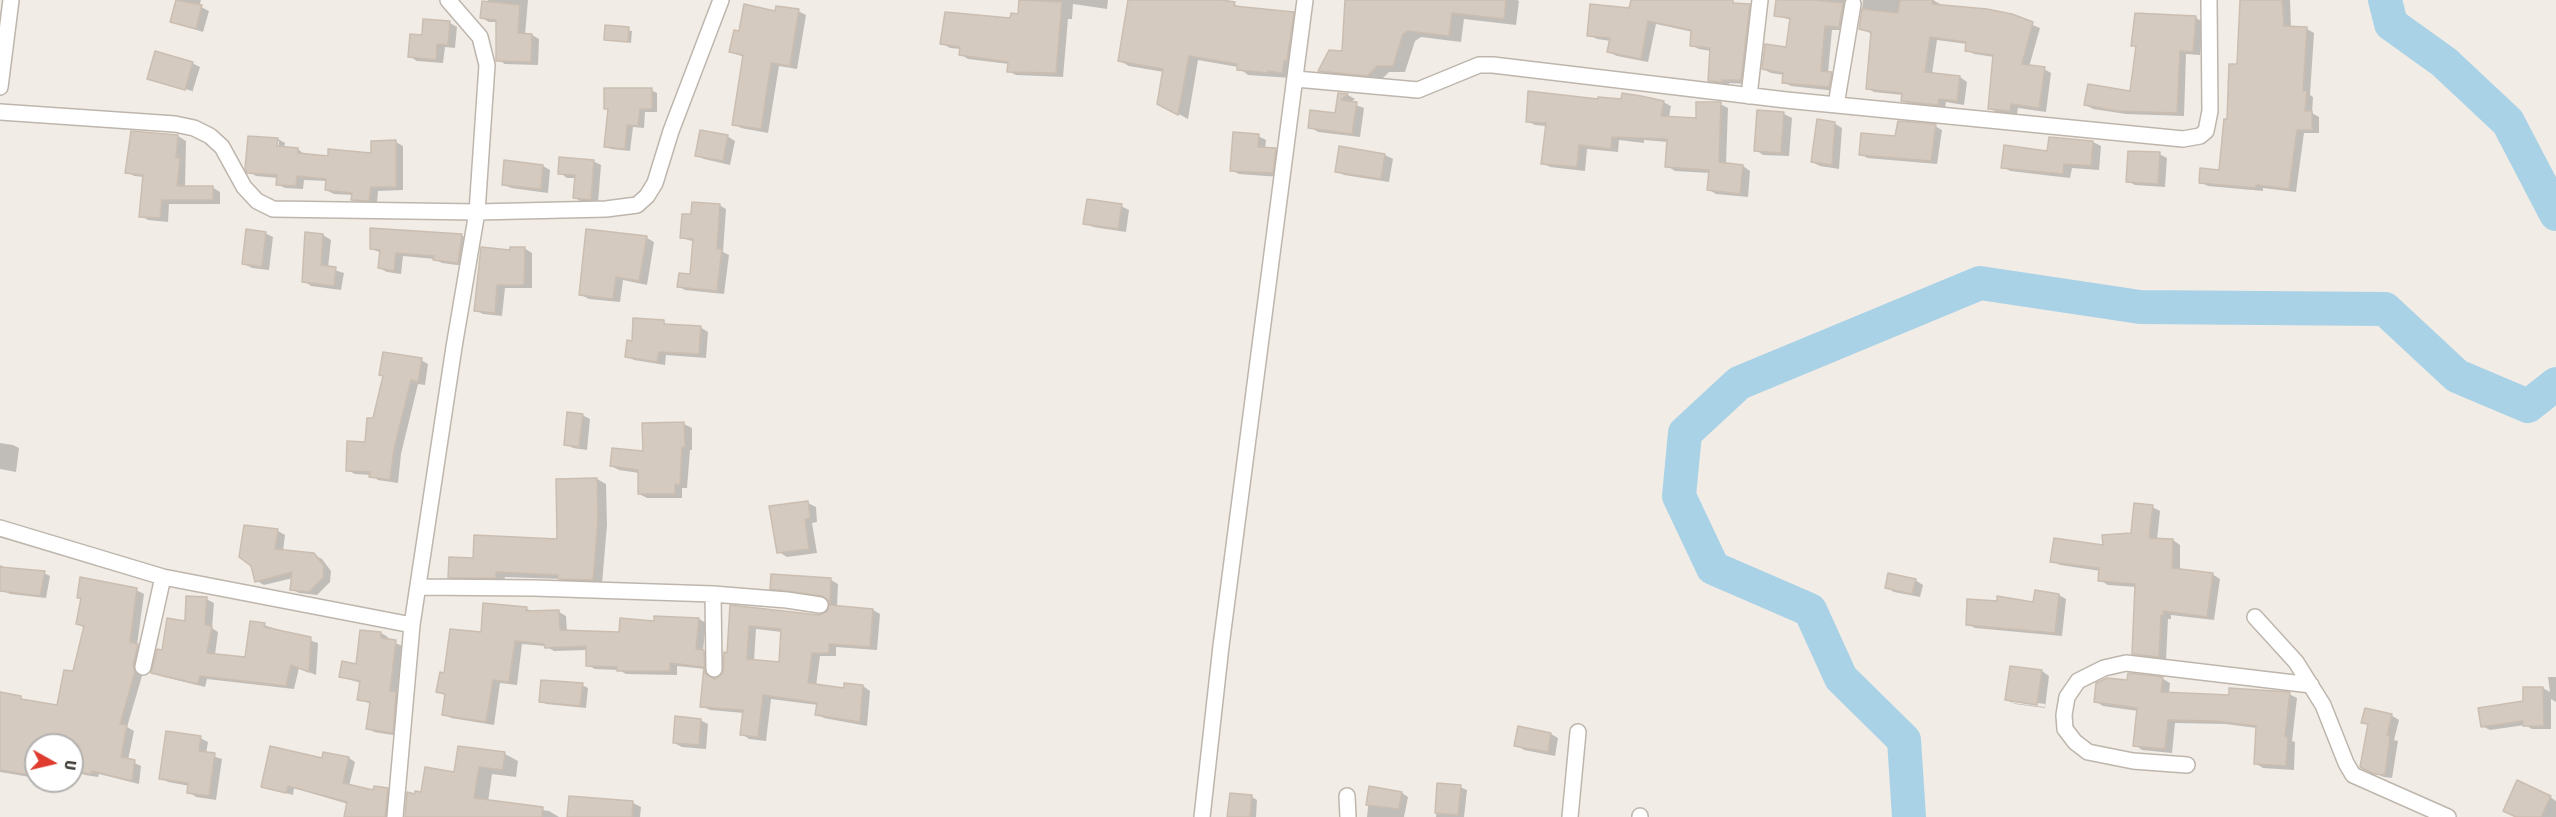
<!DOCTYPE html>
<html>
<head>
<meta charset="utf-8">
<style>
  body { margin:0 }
  #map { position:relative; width:2556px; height:817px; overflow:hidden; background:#f1ece6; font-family:"Fira Sans Condensed",sans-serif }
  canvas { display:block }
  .north { position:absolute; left:24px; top:733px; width:60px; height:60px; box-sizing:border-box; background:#fff; border:2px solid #b3b1af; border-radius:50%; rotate:98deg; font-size:16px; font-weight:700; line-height:24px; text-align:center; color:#423d36 }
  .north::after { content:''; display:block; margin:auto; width:21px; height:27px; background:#df3b2e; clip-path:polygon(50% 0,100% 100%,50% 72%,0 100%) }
</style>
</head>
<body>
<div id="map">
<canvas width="2556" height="817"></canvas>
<div class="north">U</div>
</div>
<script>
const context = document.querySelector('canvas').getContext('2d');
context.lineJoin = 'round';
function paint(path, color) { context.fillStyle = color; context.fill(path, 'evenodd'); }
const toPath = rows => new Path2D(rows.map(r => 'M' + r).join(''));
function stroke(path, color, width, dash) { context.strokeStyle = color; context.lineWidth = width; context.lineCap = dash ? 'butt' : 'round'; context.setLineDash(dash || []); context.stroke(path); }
paint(toPath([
  [177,0,201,0,199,6,209,11,203,32,172,22],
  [488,0,528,0,525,35,532,35,539,39,538,65,505,64,498,60,498,22,489,22,482,18],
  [1020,0,1108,0,1107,9,1073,4,1072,19,1068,19,1063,77,1016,75,1008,71,1009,64,968,59,960,54,961,49,950,48,942,43,1012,20,1019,16],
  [1129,0,1217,0,1234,4,1243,9,1293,14,1303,19,1291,78,1248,75,1238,67,1198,60,1188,119,1158,103,1164,72,1129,66,1120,61],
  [1347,0,1517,0,1519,1,1516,25,1464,19,1461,42,1421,37,1415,41,1405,72,1389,72,1379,82,1331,77,1320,71,1344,53],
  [1632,0,1715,0,1749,6,1757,10,1748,84,1729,83,1729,86,1717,84,1709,80,1711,51,1699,49,1691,45,1693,32,1656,24,1648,62,1617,56,1609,52,1611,41,1597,39,1589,35,1631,9],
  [1777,0,1856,0,1846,30,1832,30,1828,73,1838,77,1836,91,1791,86,1783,82,1784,75,1771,73,1763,69,1788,49,1791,20,1775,15],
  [1933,0,1940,4,1940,6,2018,19,2040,28,2029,67,2044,69,2051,73,2046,112,2018,108,2017,114,1997,113,1990,108,1994,57,1974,54,1966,50,1967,44,1937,40,1932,74,1960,77,1967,82,1964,105,1946,102,1945,108,1910,105,1903,101,1903,95,1874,92,1867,88,1872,34,1860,28,1863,0],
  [2241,0,2290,0,2291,28,2307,29,2314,33,2310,95,2313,97,2312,113,2319,117,2319,133,2304,133,2296,192,2263,188,2263,191,2208,186,2200,182,2220,171,2239,65],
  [798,11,806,15,797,69,779,66,768,133,741,128,734,124,744,57,730,52,776,13],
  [2196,18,2203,22,2200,55,2186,54,2184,116,2126,114,2093,109,2086,105,2132,93,2137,48,2132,45],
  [450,23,457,27,455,48,445,47,443,63,417,61,409,56,423,37],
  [606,27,632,31,631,43,606,39],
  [192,63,200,67,192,93,192,91,155,80,155,82,149,79],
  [651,90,657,93,657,112,645,112,644,128,633,127,630,151,611,149,606,146,609,110,606,108],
  [1339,94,1348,95,1355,99,1350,103,1364,108,1360,137,1318,132,1310,127,1336,115],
  [1599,100,1663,102,1671,106,1669,117,1697,119,1720,104,1728,108,1726,165,1743,166,1750,171,1748,197,1716,194,1708,189,1710,173,1675,171,1667,166,1668,142,1644,140,1644,143,1619,140,1618,152,1587,149,1585,171,1550,167,1543,163,1547,126,1535,125,1527,121],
  [1759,112,1784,114,1792,118,1789,156,1763,155,1756,150],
  [1834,123,1842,128,1839,169,1820,166,1812,162],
  [1935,126,1942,130,1937,164,1867,158,1861,154,1897,137],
  [178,136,186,141,185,187,212,187,220,192,220,204,169,204,168,222,148,220,141,216,144,177,134,176,127,172],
  [727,136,735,141,730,165,704,159,696,155],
  [1258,136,1266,140,1265,149,1275,150,1283,154,1280,177,1239,174,1231,170],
  [250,137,278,139,285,143,284,148,298,149,305,155,329,158,330,151,373,154,372,142,396,142,403,146,403,190,378,191,377,204,360,204,353,200,353,195,334,194,326,190,327,181,304,180,303,189,285,188,277,184,278,178,256,176,249,172,247,169],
  [276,141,279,141,278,154,275,154],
  [2093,142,2101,146,2099,170,2072,168,2070,178,2010,171,2003,167],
  [1341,147,1385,155,1393,159,1389,182,1344,175,1337,171],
  [2159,154,2167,158,2165,187,2135,185,2127,181],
  [593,161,601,165,598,203,582,202,575,198,576,178,567,178,560,173],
  [543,166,550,170,548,193,511,188,503,184],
  [719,205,726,209,723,252,729,255,724,294,685,290,678,286,692,276,695,242,682,238,693,216],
  [1121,206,1129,210,1126,232,1093,227,1085,223],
  [265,233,273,237,269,270,252,268,244,264],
  [306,234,323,235,331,240,328,268,344,273,341,290,311,286,304,281],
  [461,235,469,240,465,266,442,263,435,259,403,256,401,274,387,272,379,268,382,253,371,249],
  [647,238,654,242,647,285,623,280,620,302,589,299,581,295],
  [524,248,532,253,532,288,505,288,502,316,483,314,475,310,511,251],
  [663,322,670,326,700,327,708,332,706,358,666,355,665,365,634,360,626,356,633,343],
  [421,360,428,364,425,385,418,384,401,454,398,483,378,480,371,475,355,474,347,470,366,444,385,376],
  [582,415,590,419,587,450,573,448,566,444],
  [644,424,684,424,692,428,692,450,690,450,687,488,682,488,682,498,647,498,639,494,639,473,619,470,611,466,644,453],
  [0,443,13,445,19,448,16,472,0,469],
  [597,479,606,484,607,525,602,584,568,583,561,579,505,577,504,582,458,582,449,577,474,560,558,541],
  [808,503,816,507,817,522,812,523,817,553,787,557,779,552],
  [2152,507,2160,511,2157,540,2173,540,2180,545,2180,570,2212,574,2220,579,2214,620,2171,615,2171,619,2168,619,2166,660,2141,657,2133,653,2137,587,2108,585,2100,580,2101,571,2060,565,2052,561,2104,546,2132,534],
  [278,531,285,535,283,551,314,555,322,559,331,571,330,582,317,595,299,593,291,589,293,578,264,585,257,581],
  [0,565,6,568,44,573,50,576,46,598,10,594,4,591,0,587],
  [831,580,838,584,837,607,873,610,880,614,877,650,836,647,836,656,820,656,816,686,845,690,863,686,870,691,867,726,824,718,817,714,818,705,771,699,766,741,749,739,742,734,744,713,710,710,702,706,705,669,677,666,677,675,626,674,619,670,595,669,587,665,588,650,554,651,545,646,522,644,517,685,500,683,494,725,451,718,444,714,446,696,438,691,446,675,482,634,526,608,534,613,559,612,566,616,567,632,621,634,656,623,699,619,706,623,703,651,711,656,714,680,720,678,725,670,729,655,732,607,819,616,829,612,830,600,828,599,779,592,772,588],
  [756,629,782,632,780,664,754,661],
  [1915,580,1923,585,1920,597,1894,592,1886,587],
  [136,590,144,594,137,645,145,649,140,670,142,676,127,727,134,731,128,760,141,766,139,784,99,774,98,777,85,775,72,770,72,745,36,745,36,778,0,772,0,694,59,707,74,673,85,628,77,624,82,599,78,597],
  [2059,595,2066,599,2062,636,1975,628,1968,624],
  [206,599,214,603,212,628,218,632,215,655,246,659,264,625,318,643,316,675,299,668,294,689,207,679,205,687,160,676,152,672,163,652],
  [381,633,388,637,387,640,403,646,397,694,403,697,399,736,374,732,368,728,371,704,358,699,361,683,341,677,357,665],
  [2042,671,2049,676,2045,708,2015,704,2007,700],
  [2013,700,2045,704,2045,707,2013,703],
  [2129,675,2163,679,2170,683,2169,693,2230,696,2289,694,2297,698,2292,741,2295,742,2294,770,2263,768,2255,763,2257,728,2225,724,2175,723,2172,753,2142,750,2135,745,2138,711,2103,706,2095,701,2128,682],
  [2548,677,2556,677,2556,702,2551,699,2551,729,2532,729,2525,725,2490,730,2482,726,2524,702,2543,688,2550,692],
  [582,685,588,688,586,708,546,704,540,701],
  [2391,715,2399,720,2394,740,2398,741,2392,778,2384,777,2369,771,2370,726,2363,722],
  [700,720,708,724,706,749,682,747,674,743],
  [1551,734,1558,738,1555,756,1524,750,1516,745],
  [200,738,208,742,206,754,222,759,216,800,196,797,189,792,190,786,168,782,161,778],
  [505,754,518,761,516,777,492,774,488,802,549,811,559,817,408,817,416,796,456,774],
  [349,758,355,762,349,786,375,792,387,790,394,794,392,817,346,817,348,804,294,788,293,795,262,786,323,760],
  [1439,785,1460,787,1467,790,1464,817,1436,817],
  [1370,788,1402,793,1408,797,1404,817,1367,817],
  [1252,797,1257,800,1256,817,1229,817],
  [2550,797,2556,801,2556,817,2518,817],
  [570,798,633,803,641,807,640,817,569,817]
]), '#0003');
stroke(toPath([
  [2385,0,2391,24,2444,62,2508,122,2556,214],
  [1909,817,1904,740,1841,678,1810,610,1713,568,1679,496,1685,433,1739,383,1980,283,2140,307,2385,309,2457,376,2528,406,2556,384]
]), '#a9d2e7', 34);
const building = toPath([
  [176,0,202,5,196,29,170,22,176,0],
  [1019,0,1062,2,1056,73,1007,72,1008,62,959,55,960,47,940,44,945,12,1010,18,1011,13,1018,14,1019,0],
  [1128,0,1221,0,1235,2,1234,6,1294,12,1287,60,1284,61,1282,73,1268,71,1268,73,1237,70,1237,64,1189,56,1178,115,1157,104,1163,69,1118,61,1128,0],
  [1345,0,1506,0,1504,19,1452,13,1449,36,1408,31,1403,34,1393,66,1377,66,1367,76,1318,71,1329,50,1342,51,1345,0],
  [1631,0,1733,0,1733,3,1750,4,1741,80,1722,80,1722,82,1708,81,1710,48,1690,46,1691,30,1648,21,1641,59,1607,52,1610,38,1587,36,1590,4,1629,8,1631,0],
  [1776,0,1815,0,1843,3,1839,27,1825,26,1821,71,1832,72,1829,87,1782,83,1783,73,1762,69,1765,44,1786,47,1790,18,1774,16,1776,0],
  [1900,0,1933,0,1932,4,1987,9,2012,14,2033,22,2022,64,2045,67,2039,108,2011,104,2010,111,1988,109,1993,55,1965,51,1966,42,1930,37,1925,72,1960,76,1957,101,1939,99,1938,105,1901,101,1902,93,1866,89,1871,32,1859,29,1862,9,1898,13,1900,0],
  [2240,0,2282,0,2284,26,2307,27,2303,91,2307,91,2305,111,2312,111,2312,130,2297,130,2289,189,2256,185,2256,188,2199,183,2200,168,2219,170,2224,119,2227,119,2229,64,2237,64,2240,0],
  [482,1,520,5,518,33,532,34,531,62,496,61,496,20,480,18,482,1],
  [744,4,775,11,776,6,799,9,790,66,771,63,761,129,732,125,743,55,729,52,734,30,739,31,744,4],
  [2135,13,2196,16,2193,52,2180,51,2177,113,2117,111,2084,105,2088,84,2130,91,2136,46,2131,46,2135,13],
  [423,19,450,21,448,45,437,44,436,60,408,57,410,34,422,35,423,19],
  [605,25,629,27,628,42,604,40,605,25],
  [155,51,193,62,185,90,147,79,155,51],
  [604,88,652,88,652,109,640,109,638,126,627,125,625,149,604,147,608,109,604,109,604,88],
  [1528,91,1598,99,1598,97,1621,99,1622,93,1641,96,1664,101,1661,116,1696,118,1696,102,1721,102,1719,162,1743,165,1740,194,1707,190,1709,170,1665,167,1667,139,1612,137,1611,149,1579,145,1577,167,1541,164,1546,123,1526,122,1528,91],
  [1338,93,1348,94,1341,100,1357,102,1352,134,1308,128,1310,110,1335,113,1338,93],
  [1757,110,1784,112,1781,153,1754,151,1757,110],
  [1817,119,1835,122,1832,165,1811,162,1817,119],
  [1898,121,1936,124,1931,161,1859,155,1861,133,1895,136,1898,121],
  [700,130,728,135,723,161,695,156,700,130],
  [131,131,178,135,176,158,180,158,177,186,213,186,213,200,162,200,160,218,139,217,143,175,125,173,131,131],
  [1233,132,1259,134,1258,147,1276,148,1273,173,1230,171,1233,132],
  [248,136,278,138,277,146,298,148,298,153,328,156,328,149,371,153,371,141,396,140,396,187,371,187,369,201,351,200,352,193,325,190,326,179,297,176,296,186,276,185,277,175,247,173,245,169,248,136],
  [2049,137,2093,141,2091,166,2064,164,2063,174,2001,168,2004,145,2047,151,2049,137],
  [1339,146,1385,154,1381,179,1335,172,1339,146],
  [2128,151,2160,152,2158,184,2126,182,2128,151],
  [559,157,594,160,591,200,573,198,575,175,558,174,559,157],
  [504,160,543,165,541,189,502,185,504,160],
  [1087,199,1122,204,1118,229,1083,224,1087,199],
  [692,202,720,204,717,249,722,249,717,291,677,287,679,273,690,274,693,239,680,238,682,214,691,214,692,202],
  [370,228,462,234,458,263,433,260,434,256,396,253,394,271,378,268,380,250,370,249,370,228],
  [246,229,266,232,262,267,242,264,246,229],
  [586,229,647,236,639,281,616,277,613,299,579,295,586,229],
  [305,232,323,234,321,265,336,267,334,286,302,282,305,232],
  [481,247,510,250,510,247,525,247,524,285,497,285,495,313,474,311,481,247],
  [633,318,664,320,664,324,701,326,699,354,659,352,657,362,625,357,627,340,632,341,633,318],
  [383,352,422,358,418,382,411,380,394,449,390,480,369,477,370,472,346,471,347,441,365,442,367,418,373,418,383,376,379,375,383,352],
  [567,412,583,414,579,447,564,445,567,412],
  [684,422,685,447,682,447,680,485,675,484,675,494,638,494,638,470,610,466,612,448,643,451,642,423,684,422],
  [597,478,598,519,593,580,558,579,558,575,496,572,496,578,448,578,449,557,473,558,474,535,557,539,556,479,597,478],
  [808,501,810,518,805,519,809,549,777,553,769,506,808,501],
  [2134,503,2153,505,2149,538,2173,539,2172,568,2213,573,2207,617,2164,611,2163,616,2161,615,2159,657,2132,654,2135,584,2098,581,2099,568,2050,562,2054,538,2103,545,2102,535,2131,533,2134,503],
  [244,525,278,529,275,549,314,553,324,566,323,578,309,592,290,590,292,572,255,582,251,566,239,557,244,525],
  [0,567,45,571,40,596,0,591,0,567],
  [1888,573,1916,579,1912,594,1885,588,1888,573],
  [771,574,831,578,830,605,873,609,870,647,829,644,829,653,812,653,808,683,844,688,844,683,863,685,860,722,815,715,817,703,763,695,758,737,740,735,743,710,700,707,704,667,670,663,670,671,617,671,617,667,586,666,586,646,545,648,544,644,515,641,509,682,493,680,486,722,442,715,445,694,436,692,440,672,444,673,450,629,481,632,483,603,527,607,526,611,559,610,560,630,619,632,620,618,654,621,654,616,699,618,696,649,704,650,705,673,715,679,723,673,724,652,727,653,730,605,819,615,828,611,829,601,822,596,770,589,771,574],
  [749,626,781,629,779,662,747,659,749,626],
  [80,577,137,588,130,642,138,644,133,665,135,672,120,724,127,725,121,757,135,760,132,781,92,771,91,774,72,771,72,745,36,745,30,775,0,770,0,692,21,696,21,699,57,705,64,670,73,671,84,626,76,624,81,598,77,598,80,577],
  [2035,590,2059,594,2055,633,1966,625,1967,599,1997,601,1997,596,2033,602,2035,590],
  [186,596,207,597,205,625,212,626,207,653,245,657,250,621,265,623,264,627,311,637,309,672,291,665,286,686,200,676,198,684,151,673,157,649,162,650,167,618,185,621,186,596],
  [360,630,381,632,381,638,396,640,390,691,396,692,393,733,366,729,370,702,357,700,360,681,339,677,342,661,356,664,360,630],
  [2010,666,2042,670,2037,705,2005,700,2010,666],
  [2128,673,2163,677,2161,692,2229,695,2229,688,2290,692,2285,736,2288,737,2286,766,2254,764,2256,726,2216,721,2168,720,2165,749,2133,746,2137,708,2094,702,2096,683,2107,678,2127,680,2128,673],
  [541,680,583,683,580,706,539,702,541,680],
  [2523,687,2543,687,2544,726,2523,726,2523,721,2481,727,2478,708,2523,701,2523,687],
  [2365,708,2392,714,2387,735,2390,736,2385,775,2374,774,2360,767,2368,724,2361,723,2365,708],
  [675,716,701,719,699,745,673,743,675,716],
  [1518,726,1551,733,1548,752,1514,746,1518,726],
  [166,731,201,736,199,751,215,753,209,796,187,793,188,783,159,779,166,731],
  [270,746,322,758,323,752,349,757,343,783,373,790,374,786,388,788,385,817,344,817,347,802,288,786,286,793,261,787,270,746],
  [458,746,505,752,503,770,479,767,474,798,543,807,542,817,405,817,407,792,415,794,415,791,421,792,425,767,454,772,458,746],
  [2517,780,2551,796,2541,817,2516,817,2503,811,2517,780],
  [1437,783,1461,785,1458,815,1435,813,1437,783],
  [1369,786,1402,792,1399,809,1366,805,1369,786],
  [1230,793,1252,795,1250,817,1227,817,1230,793],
  [569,796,633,801,632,817,567,817,569,796]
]);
paint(building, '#d4cac0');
stroke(building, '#cbbeb1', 1.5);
const street = toPath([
  [1296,79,1418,90,1479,65,1493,65,1786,100,2183,139,2200,136,2206,131,2210,111,2209,0],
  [0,87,11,0],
  [1749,96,1760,0],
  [1836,105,1853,4],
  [0,112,175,124,194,128,210,136,222,147,244,187,257,201,273,209,477,212,606,209,637,205,647,196,655,183,671,131,721,0],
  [0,528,163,577,412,625],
  [418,587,534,588,713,594,787,600,820,605],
  [713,594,714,669],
  [2255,617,2296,662,2323,705,2346,763,2353,775,2448,817],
  [143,667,163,577],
  [2187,765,2133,761,2088,752,2075,742,2065,729,2064,715,2067,697,2078,681,2104,668,2126,663,2311,685],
  [1347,796,1348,817],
  [395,817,412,625,454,347,477,212,487,65,480,37,448,0],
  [1202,817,1221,646,1305,0],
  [1570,817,1578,732],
  [1640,817,1640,816]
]);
stroke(street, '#beb6ad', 18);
stroke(street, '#fff', 15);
</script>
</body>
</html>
